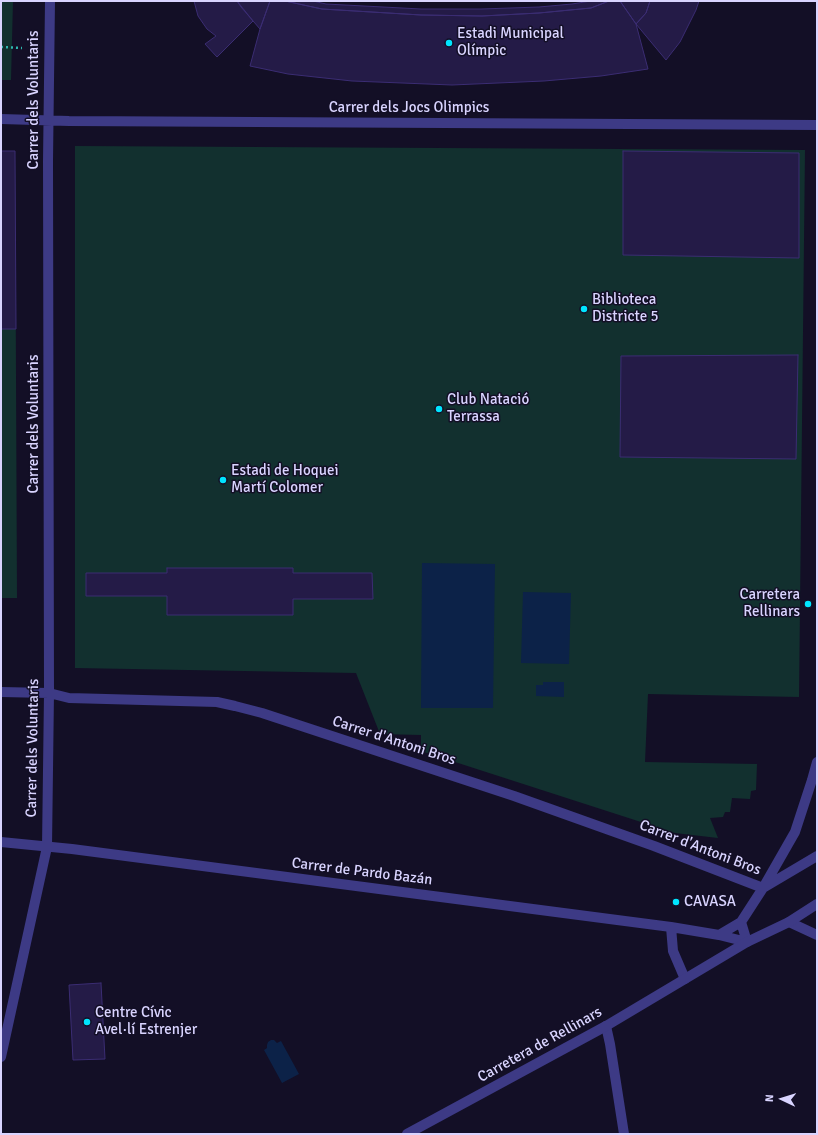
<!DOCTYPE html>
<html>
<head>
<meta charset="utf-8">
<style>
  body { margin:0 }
  #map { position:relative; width:818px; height:1135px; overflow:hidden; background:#130f26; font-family:Signika,sans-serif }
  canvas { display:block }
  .frame { position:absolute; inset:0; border:2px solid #d9d4ff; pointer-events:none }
  .north { position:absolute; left:762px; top:1079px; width:40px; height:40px; -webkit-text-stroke:3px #130f26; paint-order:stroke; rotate:274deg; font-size:11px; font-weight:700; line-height:16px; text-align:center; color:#d9d4ff }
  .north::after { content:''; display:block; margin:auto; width:14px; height:18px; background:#d9d4ff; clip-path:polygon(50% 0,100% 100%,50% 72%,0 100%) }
</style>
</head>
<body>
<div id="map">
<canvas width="818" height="1135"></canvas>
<div class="frame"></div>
<div class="north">N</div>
</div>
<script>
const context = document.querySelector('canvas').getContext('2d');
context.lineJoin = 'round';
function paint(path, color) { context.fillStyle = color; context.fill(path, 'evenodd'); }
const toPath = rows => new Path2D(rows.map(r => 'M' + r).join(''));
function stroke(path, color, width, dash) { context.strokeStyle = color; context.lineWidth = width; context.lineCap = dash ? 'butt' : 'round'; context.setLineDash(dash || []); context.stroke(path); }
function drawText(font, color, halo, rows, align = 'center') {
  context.font = font + ' Signika,sans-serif'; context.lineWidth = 3; context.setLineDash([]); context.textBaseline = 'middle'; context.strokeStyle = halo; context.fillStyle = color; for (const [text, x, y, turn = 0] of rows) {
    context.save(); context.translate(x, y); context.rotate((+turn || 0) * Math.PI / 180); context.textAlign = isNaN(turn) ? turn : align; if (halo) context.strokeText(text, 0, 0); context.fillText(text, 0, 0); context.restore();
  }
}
paint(toPath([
  [1,1,13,1,11,80,1,80],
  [75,146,805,150,799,697,648,694,645,762,757,764,756,790,751,791,750,799,732,798,730,812,725,812,723,817,710,818,718,838,675,833,421,751,421,735,380,734,356,673,75,668],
  [1,151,15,151,17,598,1,598]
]), '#12302f');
paint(toPath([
  [422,563,495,564,493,708,421,708],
  [523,592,571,593,569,664,521,663],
  [543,682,564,682,564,697,536,696,536,685,543,685],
  [271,1040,274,1040,277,1043,281,1041,299,1074,282,1083,264,1050,267,1048,267,1045,268,1042]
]), '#0c2248');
const building = toPath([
  [194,1,237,1,253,21,217,57,205,44,216,36,207,29,198,16,194,1],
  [237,1,270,1,260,29,241,7,237,1],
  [270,1,285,1,322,9,421,15,482,16,539,13,591,8,609,1,620,1,636,24,648,69,601,76,544,81,452,85,352,81,288,74,250,66,260,29,270,1],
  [285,1,313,1,326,4,421,9,481,9,539,7,572,4,591,1,609,1,591,8,539,13,482,16,421,15,322,9,285,1],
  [620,1,650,1,646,13,636,24,620,1],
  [650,1,699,1,696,10,680,42,666,60,636,24,646,13,650,1],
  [1,151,15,151,16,329,1,329,1,151],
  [623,151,799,153,799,258,623,255,623,151],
  [798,355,796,459,620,457,621,356,798,355],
  [167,568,293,568,293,573,372,573,373,599,293,599,293,615,167,615,167,596,86,596,86,573,167,573,167,568],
  [101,983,105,1059,73,1060,69,985,101,983]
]);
paint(building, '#241b47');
stroke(building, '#3b2d73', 1);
stroke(toPath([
  [1,47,22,48]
]), '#2fb8b0', 2.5, [2, 3]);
stroke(toPath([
  [1,119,69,121,817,125],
  [1,692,49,693,69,698,217,702,235,706,262,713,514,796,654,846,763,888,817,856],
  [1,842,72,849,671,927,719,935,747,942,741,922,763,888,795,832,812,780,817,762],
  [789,922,817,935],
  [671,927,673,951,685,979],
  [719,935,741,922],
  [606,1026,610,1044,624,1134],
  [1,1057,47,847,49,693,48,161,50,1]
]), '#3d3a85', 10);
stroke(toPath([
  [407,1134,606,1026,747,942,789,922,817,904]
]), '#3d3a85', 10);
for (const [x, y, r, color] of [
  [449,43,4,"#00e5ff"],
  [584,309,4,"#00e5ff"],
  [439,409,4,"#00e5ff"],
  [223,480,4,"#00e5ff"],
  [808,604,4,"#00e5ff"],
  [676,902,4,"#00e5ff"],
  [87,1022,4,"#00e5ff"]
]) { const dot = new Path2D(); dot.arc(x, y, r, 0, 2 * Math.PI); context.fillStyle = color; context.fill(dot); stroke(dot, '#130f26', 1.5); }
drawText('15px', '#d9d4ff', '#130f26', [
  ["Estadi Municipal",457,34],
  ["Olímpic",457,51],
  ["Biblioteca",592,300],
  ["Districte 5",592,317],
  ["Club Natació",447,400],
  ["Terrassa",447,417],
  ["Estadi de Hoquei",231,471],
  ["Martí Colomer",231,488],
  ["Carretera",800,595,"right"],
  ["Rellinars",800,612,"right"],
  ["CAVASA",684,902],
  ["Centre Cívic",95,1013],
  ["Avel·lí Estrenjer",95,1030]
], 'left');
drawText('15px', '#d9d4ff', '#130f26', [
  ["Carrer dels Voluntaris",34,100,-90],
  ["Carrer dels Jocs Olimpics",409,108],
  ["Carrer dels Voluntaris",34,424,-90],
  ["Carrer d'Antoni Bros",394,741,18],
  ["Carrer dels Voluntaris",33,748,-89],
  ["Carrer d'Antoni Bros",700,848,21],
  ["Carrer de Pardo Bazán",362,872,7],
  ["Carretera de Rellinars",540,1045,-29]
]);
</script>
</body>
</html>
